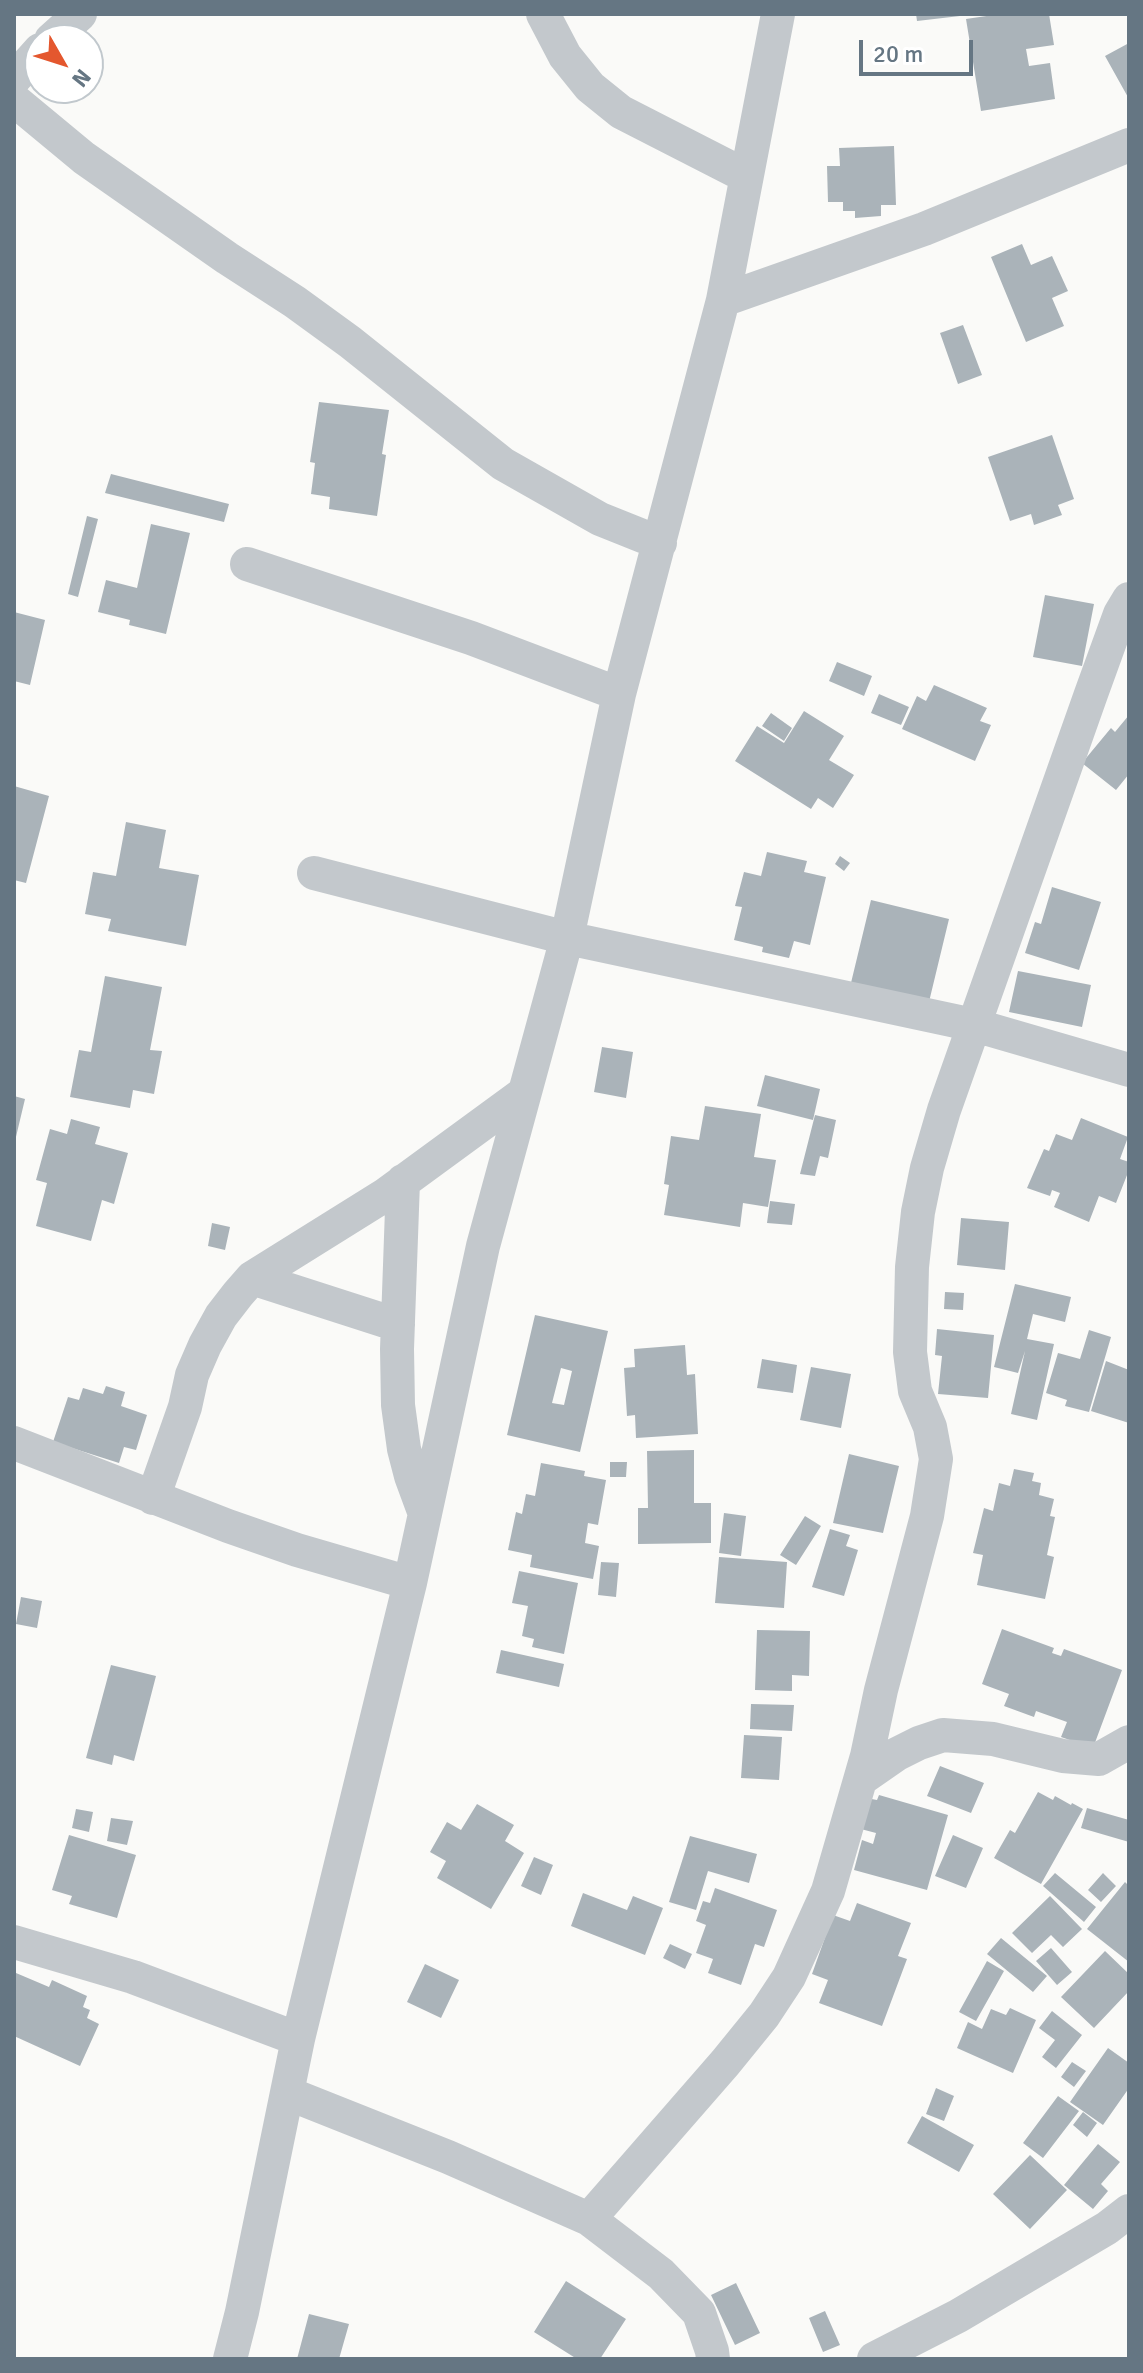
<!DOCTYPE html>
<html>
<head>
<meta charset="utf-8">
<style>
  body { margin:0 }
  #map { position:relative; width:1143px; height:2373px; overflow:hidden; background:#fafaf8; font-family:Signika,sans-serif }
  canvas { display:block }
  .frame { position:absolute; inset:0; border:16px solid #657683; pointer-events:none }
  .north { position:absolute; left:24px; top:24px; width:80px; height:80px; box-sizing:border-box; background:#fff; border:2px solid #c1c8cd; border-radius:50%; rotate:129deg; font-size:22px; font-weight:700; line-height:32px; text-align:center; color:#657683 }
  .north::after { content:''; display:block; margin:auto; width:28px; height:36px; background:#e4572e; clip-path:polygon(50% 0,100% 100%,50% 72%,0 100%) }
  .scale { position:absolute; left:859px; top:40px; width:114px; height:36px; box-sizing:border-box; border:4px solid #657683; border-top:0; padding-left:10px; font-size:24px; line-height:28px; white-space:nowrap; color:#657683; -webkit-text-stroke:6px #fff; paint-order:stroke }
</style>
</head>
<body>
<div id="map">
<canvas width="1143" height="2373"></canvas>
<div class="frame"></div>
<div class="north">N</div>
<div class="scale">20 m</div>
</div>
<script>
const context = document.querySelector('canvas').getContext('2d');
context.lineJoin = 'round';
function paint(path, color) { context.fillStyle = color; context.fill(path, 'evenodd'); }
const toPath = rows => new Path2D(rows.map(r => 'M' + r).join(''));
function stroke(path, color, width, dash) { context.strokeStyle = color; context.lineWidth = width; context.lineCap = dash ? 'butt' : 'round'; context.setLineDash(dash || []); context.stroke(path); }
paint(toPath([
  [916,14,960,14,960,16,917,21],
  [1000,14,1049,14,1054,45,1026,49,1029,66,1050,63,1055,99,981,111,966,19],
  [1129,43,1129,99,1105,56],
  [894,146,896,205,881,205,881,216,855,218,855,211,843,211,843,202,828,202,827,166,840,166,839,148],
  [1022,244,1031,265,1052,256,1068,291,1052,298,1064,326,1026,342,991,257],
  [963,325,982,375,958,384,940,333],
  [319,402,389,410,382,454,386,455,377,516,329,509,330,497,311,494,315,463,310,462],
  [1052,435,1074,499,1058,505,1062,515,1034,525,1031,514,1010,521,988,457],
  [111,474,229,504,224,522,105,493],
  [87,516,98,519,78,597,68,594],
  [151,524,190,533,166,634,129,625,130,620,98,612,106,580,137,588],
  [1045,595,1094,604,1082,666,1033,657],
  [14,612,45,620,30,685,14,681],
  [837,662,872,676,864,696,829,681],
  [934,685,987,708,980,721,991,725,975,761,902,729,917,696,926,701],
  [879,694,909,707,901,725,871,713],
  [804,711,844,736,829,760,854,775,833,808,818,798,811,809,735,761,757,726,784,743],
  [771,713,792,728,784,741,762,726],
  [1129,715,1129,774,1116,790,1082,763,1111,728,1115,732],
  [14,786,49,796,26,883,14,880],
  [126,822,166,830,159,868,199,875,186,946,108,931,111,919,85,914,93,872,116,876],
  [767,852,807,861,804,872,826,877,810,945,794,941,789,958,762,952,763,947,734,940,742,907,735,906,744,872,761,876],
  [840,856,850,863,844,871,835,864],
  [1052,887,1101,902,1079,970,1025,953,1035,922,1041,924],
  [871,900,949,919,928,1006,850,987],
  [1018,971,1091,985,1082,1027,1009,1012],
  [105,976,162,987,150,1050,162,1051,154,1094,133,1090,130,1108,70,1097,79,1050,91,1052],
  [602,1047,633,1052,626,1098,594,1092],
  [765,1075,820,1089,813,1120,757,1106],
  [14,1096,25,1099,15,1141,14,1140],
  [705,1106,761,1114,754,1157,776,1160,768,1207,743,1203,740,1227,664,1215,669,1185,664,1184,671,1136,699,1140],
  [815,1115,836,1120,828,1158,820,1156,815,1176,800,1174],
  [1081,1118,1128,1137,1120,1159,1129,1162,1129,1170,1116,1203,1099,1196,1089,1222,1054,1207,1060,1193,1052,1190,1050,1196,1027,1188,1044,1149,1049,1151,1056,1134,1072,1140],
  [71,1119,100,1127,95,1144,128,1153,114,1204,102,1200,91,1241,36,1226,47,1183,36,1180,50,1129,67,1134],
  [770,1201,795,1204,792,1225,767,1223],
  [961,1218,1009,1222,1005,1270,957,1265],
  [212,1223,230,1227,225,1250,208,1246],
  [1015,1284,1071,1297,1065,1322,1033,1314,1027,1339,1054,1344,1037,1420,1011,1414,1025,1351,1018,1373,994,1367],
  [945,1292,964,1293,963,1310,944,1309],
  [535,1315,608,1331,580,1452,507,1435],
  [561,1368,572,1371,564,1405,552,1403],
  [937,1329,994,1335,988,1398,938,1394,942,1356,935,1355],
  [1089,1330,1111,1337,1089,1412,1065,1406,1067,1400,1046,1393,1058,1353,1080,1359],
  [685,1345,687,1375,695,1374,698,1434,636,1438,635,1415,627,1416,624,1368,635,1367,634,1349],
  [762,1359,797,1365,793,1393,757,1388],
  [1106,1361,1129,1370,1129,1423,1091,1411],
  [811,1367,851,1374,841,1428,800,1420],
  [106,1386,125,1392,121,1406,147,1415,136,1450,124,1447,119,1463,53,1442,68,1397,79,1400,83,1388,103,1394],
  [694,1450,694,1503,711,1503,711,1543,638,1544,638,1508,648,1508,647,1451],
  [849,1454,899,1466,883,1533,833,1523],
  [610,1462,627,1462,626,1477,610,1477],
  [541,1463,585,1471,584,1476,606,1480,598,1525,588,1523,585,1543,599,1546,593,1579,530,1567,532,1555,508,1550,516,1512,522,1514,526,1494,535,1496],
  [1014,1469,1034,1473,1032,1481,1041,1483,1039,1495,1054,1499,1050,1516,1055,1517,1047,1555,1054,1557,1045,1599,977,1585,983,1555,973,1553,984,1508,993,1511,999,1483,1010,1486],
  [724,1513,746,1516,741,1556,719,1553],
  [805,1516,821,1526,796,1565,780,1555],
  [830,1529,850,1535,846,1546,858,1550,844,1596,812,1587],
  [719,1557,787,1562,784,1608,715,1603],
  [601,1562,619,1563,616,1597,598,1595],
  [519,1571,578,1583,564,1654,532,1647,534,1639,522,1636,528,1606,512,1603],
  [21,1597,42,1601,37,1628,16,1624],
  [1002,1629,1054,1648,1052,1653,1061,1656,1064,1649,1122,1670,1093,1748,1061,1737,1067,1722,1036,1711,1034,1717,1004,1706,1009,1694,982,1684],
  [757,1630,810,1631,809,1676,792,1675,792,1691,755,1690],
  [501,1650,564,1664,559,1687,496,1673],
  [111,1665,156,1676,134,1761,114,1755,112,1765,86,1758],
  [751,1704,794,1705,792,1731,750,1729],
  [744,1735,782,1737,779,1780,741,1778],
  [940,1766,984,1783,971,1813,927,1796],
  [1038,1792,1053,1800,1055,1796,1071,1805,1072,1803,1083,1809,1041,1884,994,1858,1010,1830,1015,1833],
  [879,1795,948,1815,927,1890,854,1870,862,1840,873,1844,876,1833,857,1828,866,1798,877,1800],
  [477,1804,514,1825,505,1841,524,1853,491,1909,437,1878,446,1861,430,1852,447,1822,461,1830],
  [1087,1808,1129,1820,1129,1842,1081,1828],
  [76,1809,93,1812,89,1832,72,1828],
  [111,1818,133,1821,127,1845,107,1841],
  [69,1835,136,1855,117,1918,69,1904,72,1896,52,1890],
  [953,1835,983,1848,966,1888,935,1876],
  [690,1836,757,1854,749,1883,708,1871,696,1910,669,1902],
  [534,1857,553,1865,541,1895,521,1886],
  [1055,1873,1096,1907,1084,1922,1043,1886],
  [1103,1873,1116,1886,1101,1902,1088,1890],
  [1125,1882,1129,1886,1129,1962,1087,1929],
  [715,1888,777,1910,764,1947,755,1944,741,1985,708,1973,713,1959,696,1953,706,1925,696,1921,703,1901,710,1903],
  [583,1893,627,1910,633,1896,663,1908,645,1955,571,1926],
  [1050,1896,1082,1929,1063,1947,1051,1935,1032,1953,1012,1933],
  [857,1903,911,1923,898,1956,907,1959,882,2026,819,2003,828,1980,812,1974,833,1915,850,1921],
  [1001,1938,1047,1976,1033,1992,987,1954],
  [670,1944,692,1954,685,1969,663,1958],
  [1051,1948,1072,1972,1057,1985,1036,1961],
  [1105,1951,1129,1974,1129,1991,1094,2028,1061,1997],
  [987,1961,1004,1971,976,2021,959,2012],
  [425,1964,459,1980,441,2018,407,2002],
  [16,1973,49,1987,52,1980,87,1996,83,2007,90,2010,87,2018,99,2024,80,2066,14,2036,14,1978],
  [1010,2008,1036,2020,1013,2073,957,2048,968,2022,982,2029,991,2009,1006,2015],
  [1052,2011,1082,2035,1056,2068,1042,2057,1055,2040,1039,2028],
  [1108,2048,1129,2063,1129,2088,1103,2125,1070,2102],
  [1072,2062,1086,2071,1074,2087,1061,2077],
  [936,2088,954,2096,944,2121,926,2114],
  [1058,2096,1079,2111,1043,2158,1023,2143],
  [1083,2112,1097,2123,1087,2137,1073,2125],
  [922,2116,974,2145,959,2172,907,2143],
  [1098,2144,1120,2162,1101,2184,1108,2191,1093,2209,1064,2185],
  [1030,2155,1067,2190,1030,2229,993,2194],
  [566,2281,626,2319,600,2359,577,2359,534,2332],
  [736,2283,760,2333,735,2345,711,2295],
  [825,2311,840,2345,823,2352,809,2318],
  [309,2314,349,2324,339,2359,297,2359]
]), '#aab3b9');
stroke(toPath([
  [543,14,565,56,590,87,621,112,746,176],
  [51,40,80,14],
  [14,79,40,50],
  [14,100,84,158,227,258,295,302,350,342,503,464,600,519,660,543],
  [723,300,924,229,1129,145],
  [247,564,471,638,619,694],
  [314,873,567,938,974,1025,1129,1070],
  [403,1181,397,1349,398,1405,404,1449,411,1476,425,1514],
  [252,1278,398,1325],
  [14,1443,228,1526,297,1550,410,1583],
  [153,1498,185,1407,192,1375,205,1345,221,1316,238,1294,252,1278,385,1195,523,1094],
  [861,1779,897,1754,919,1743,943,1735,993,1739,1063,1756,1099,1759,1129,1742],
  [14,1942,133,1977,298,2039],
  [287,2093,448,2157,589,2219,661,2274,699,2313,712,2351,713,2359],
  [589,2219,725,2063,764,2015,789,1977,828,1891,867,1756,881,1690,927,1516,936,1459,930,1427,915,1391,910,1352,912,1267,918,1212,927,1168,944,1110,1091,694,1120,614,1129,599],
  [230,2359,242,2312,298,2039,410,1583,483,1246,567,938,619,694,723,300,778,14],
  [874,2359,958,2316,1107,2228,1129,2211]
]), '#c3c8cc', 34);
</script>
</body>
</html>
